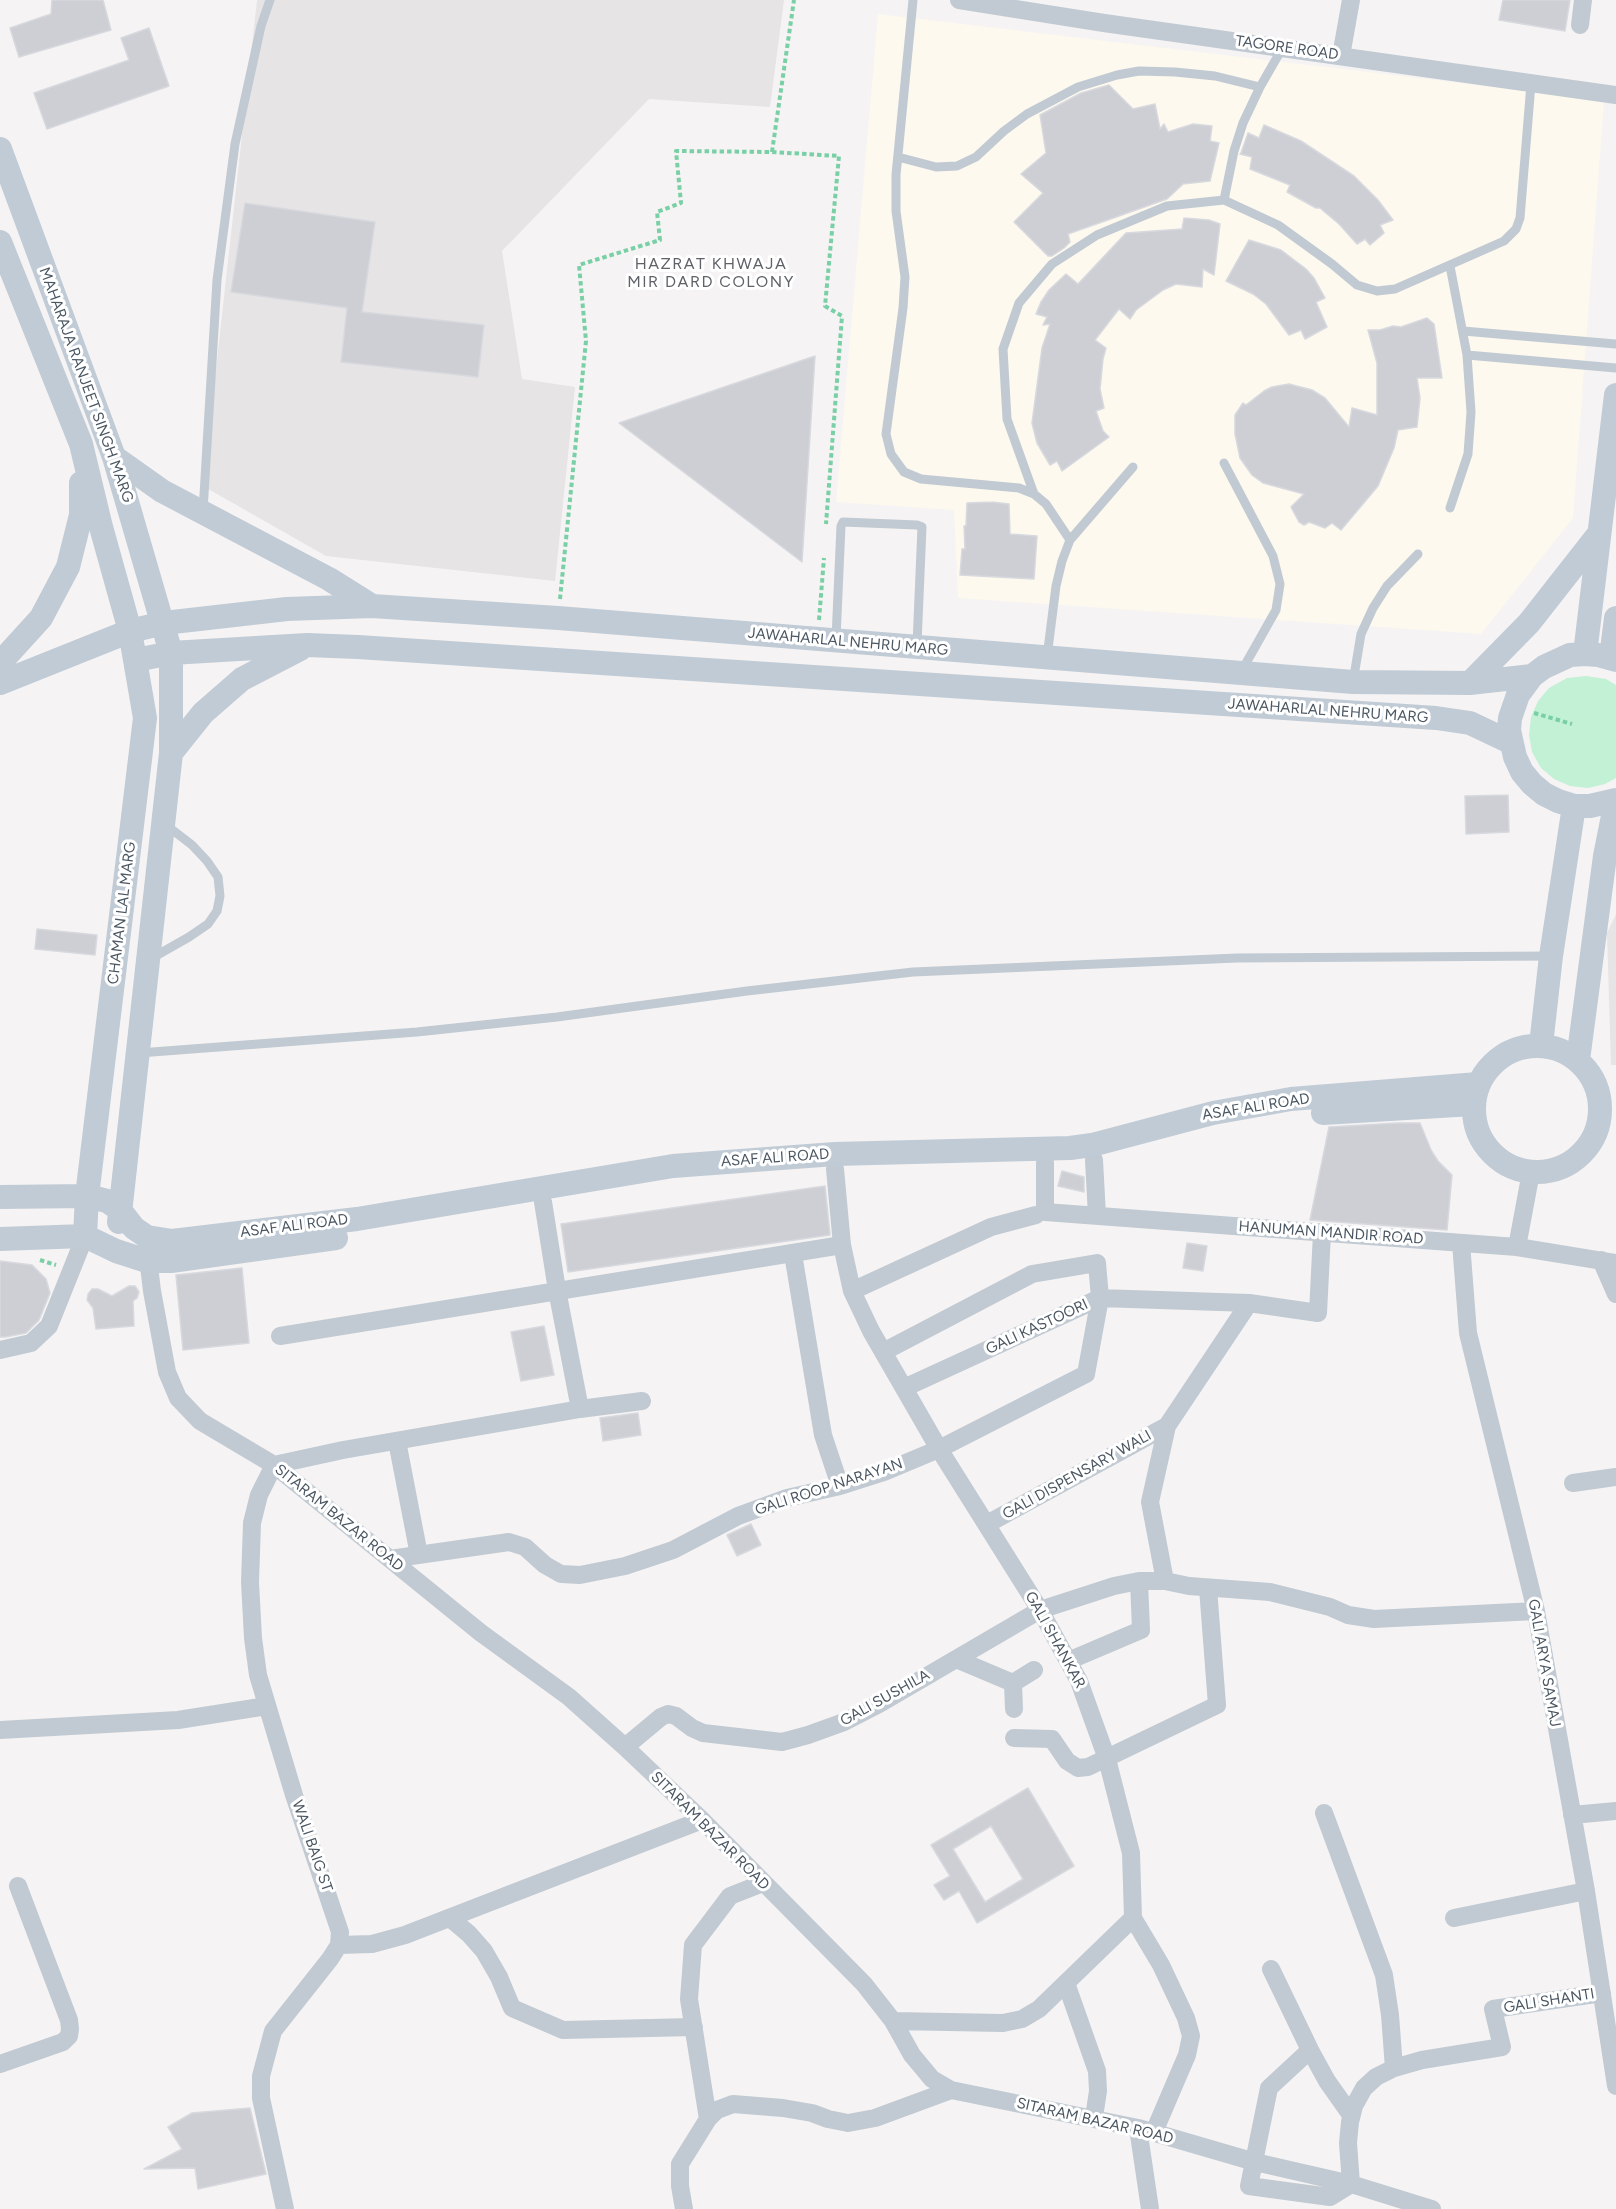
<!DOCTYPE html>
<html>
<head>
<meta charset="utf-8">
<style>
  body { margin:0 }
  canvas { display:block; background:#f5f3f3 }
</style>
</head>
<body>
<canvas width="1616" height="2209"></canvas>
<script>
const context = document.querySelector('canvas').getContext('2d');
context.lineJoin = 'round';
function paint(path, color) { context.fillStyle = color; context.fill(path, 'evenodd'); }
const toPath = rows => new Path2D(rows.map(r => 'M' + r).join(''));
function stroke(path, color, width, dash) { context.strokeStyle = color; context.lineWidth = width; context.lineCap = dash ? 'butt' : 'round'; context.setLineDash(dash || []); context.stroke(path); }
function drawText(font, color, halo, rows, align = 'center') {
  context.font = font + ' Figtree,sans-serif'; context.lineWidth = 6; context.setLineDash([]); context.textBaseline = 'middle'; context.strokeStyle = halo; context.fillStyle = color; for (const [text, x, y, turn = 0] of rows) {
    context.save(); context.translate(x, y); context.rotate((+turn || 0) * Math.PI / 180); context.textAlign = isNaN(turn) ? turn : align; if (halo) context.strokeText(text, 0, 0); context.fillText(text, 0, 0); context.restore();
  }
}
paint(toPath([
  [878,14,1604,100,1573,518,1481,634,958,598,954,510,836,502]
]), '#fdf9ef');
paint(toPath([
  [257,0,784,0,770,107,649,99,502,251,522,379,575,387,555,581,326,556,203,486],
  [1616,914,1616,1065,1611,1065,1607,933]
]), '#e6e4e5');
paint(toPath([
  [1586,676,1606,679,1616,685,1616,778,1605,784,1588,788,1570,786,1554,779,1541,768,1532,752,1529,735,1531,717,1538,701,1549,688,1567,678]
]), '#c3f1d5');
const building = toPath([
  [52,0,103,0,111,30,19,57,10,28,51,14,52,0],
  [1503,0,1570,0,1565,31,1499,20,1503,0],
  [149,28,169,86,47,129,34,93,129,60,121,38,149,28],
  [1109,85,1133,109,1155,104,1160,129,1164,124,1168,132,1193,124,1212,126,1210,141,1219,143,1210,181,1183,184,1167,199,1068,234,1070,242,1064,248,1052,256,1048,256,1014,222,1043,193,1021,174,1046,153,1040,115,1081,93,1109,85],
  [1264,125,1301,141,1354,176,1378,200,1393,220,1380,225,1384,233,1370,245,1365,239,1357,244,1339,224,1320,208,1316,208,1287,192,1290,185,1250,169,1252,157,1240,154,1241,153,1248,133,1259,138,1264,125],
  [245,203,375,222,362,312,484,325,478,377,341,362,347,308,231,292,245,203],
  [1184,218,1209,220,1220,224,1214,275,1203,269,1202,287,1176,284,1163,290,1136,310,1130,319,1119,309,1095,340,1106,348,1103,359,1100,389,1104,408,1096,411,1103,431,1109,437,1062,471,1057,461,1050,465,1037,443,1032,423,1042,348,1050,324,1043,325,1047,317,1036,314,1041,302,1049,290,1066,274,1078,284,1126,233,1182,229,1184,218],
  [1249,240,1281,250,1306,269,1314,278,1325,298,1316,302,1327,327,1305,339,1301,330,1289,335,1266,304,1253,294,1226,281,1249,240],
  [1427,318,1434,324,1442,378,1417,378,1420,398,1417,427,1398,430,1394,448,1378,486,1341,530,1332,523,1325,528,1309,522,1304,525,1299,522,1291,507,1304,494,1263,483,1252,475,1240,458,1235,434,1235,415,1243,403,1246,405,1264,391,1272,387,1289,384,1312,390,1325,398,1349,427,1352,408,1377,415,1377,363,1368,330,1380,330,1393,326,1401,327,1427,318],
  [815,356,802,562,619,423,815,356],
  [992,502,1009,504,1010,534,1037,536,1034,579,960,575,962,549,965,549,964,526,966,526,967,503,992,502],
  [1508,795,1509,832,1466,834,1465,796,1508,795],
  [37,929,97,935,95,955,35,949,37,929],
  [1398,1123,1420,1123,1431,1150,1438,1161,1452,1175,1447,1230,1310,1220,1329,1127,1398,1123],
  [1062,1171,1084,1177,1084,1192,1058,1186,1062,1171],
  [825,1186,830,1235,568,1272,561,1224,825,1186],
  [1187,1243,1207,1246,1203,1271,1183,1268,1187,1243],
  [0,1261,32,1265,46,1279,50,1293,39,1320,26,1333,5,1337,0,1337,0,1261],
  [242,1268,249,1343,183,1350,176,1275,242,1268],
  [129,1286,135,1286,139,1292,137,1298,133,1301,134,1326,96,1329,93,1308,87,1300,88,1294,92,1289,98,1289,112,1296,129,1286],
  [544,1326,554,1375,521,1381,511,1332,544,1326],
  [638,1413,641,1435,603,1441,600,1418,638,1413],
  [751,1524,761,1545,737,1556,727,1535,751,1524],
  [1028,1788,1074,1866,977,1923,959,1891,944,1900,934,1885,950,1876,931,1845,1028,1788],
  [991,1826,1023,1879,985,1902,953,1849,991,1826],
  [250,2108,266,2174,198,2189,195,2168,144,2169,182,2149,168,2127,192,2113,250,2108]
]);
paint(building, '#cdcfd5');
stroke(building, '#d7d9de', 1.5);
stroke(toPath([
  [772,152,794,0],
  [560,599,586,341,579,265,660,240,657,212,681,203,676,151,772,152,839,156,825,306,842,316,826,524],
  [819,620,824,558],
  [1534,713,1572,724],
  [40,1260,56,1265]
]), '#7ad0a6', 4, [4.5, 3]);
stroke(toPath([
  [913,0,896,175,896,211,905,277,903,308,886,434,891,454,904,472,921,479,1019,488,1034,494],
  [898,157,936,167,957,166,976,157,1004,131,1027,114,1078,87,1117,75,1139,71,1175,72,1215,76,1260,87],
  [1224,200,1234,151,1243,123,1260,87,1283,47],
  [1463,331,1616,344],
  [1467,355,1616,368],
  [1224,463,1273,556,1280,584,1276,610,1241,672],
  [1450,508,1468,454,1471,412,1467,355,1450,266],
  [203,511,217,280,235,144,261,26,270,0],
  [1070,540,1046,504,1034,494,1007,419,1003,349,1019,303,1052,264,1097,235,1167,206,1224,200,1278,225,1332,264,1357,285,1377,291,1395,289,1504,241,1516,229,1520,218,1531,84],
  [836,638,841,526,843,522,917,525,922,527,917,644],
  [1047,657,1056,586,1062,561,1070,540,1133,467],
  [1353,682,1361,634,1373,608,1387,586,1418,554],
  [152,958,189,937,208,924,217,911,220,896,218,877,207,861,192,845,166,825],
  [139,1053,417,1032,557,1017,747,991,913,972,1237,958,1550,956]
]), '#c1cad2', 9);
stroke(toPath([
  [959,0,1104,23,1616,95],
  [1580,25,1583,0],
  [1341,56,1351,0],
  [1094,1160,1097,1216],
  [1045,1163,1045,1212,1517,1247,1616,1263],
  [835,1169,842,1245,852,1291,871,1331,939,1449,1040,1610,1079,1681,1107,1759,1131,1853,1133,1918,1039,2009,1022,2019,1003,2023,893,2021],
  [543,1202,557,1290,580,1409],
  [1461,1243,1468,1333,1536,1611,1586,1891,1616,2086],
  [1517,1247,1531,1172],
  [147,1249,152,1291,167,1372,178,1398,200,1421,274,1465,481,1633,569,1697,625,1747,702,1820,864,1984,893,2021,912,2055,932,2079,951,2090,1138,2128,1255,2162,1351,2184,1432,2209],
  [793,1254,823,1435,840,1486],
  [1601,1260,1616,1294],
  [852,1291,991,1227,1036,1215],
  [280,1336,842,1245],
  [0,1350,31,1343,49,1326,85,1236],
  [904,1388,1100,1298,1249,1303],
  [397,1441,419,1555],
  [1573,1483,1616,1477],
  [987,1524,1167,1426],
  [390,1559,509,1542,525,1547,545,1565,561,1574,580,1575,625,1566,673,1550,738,1516,787,1498,840,1486,884,1472,939,1449,1086,1374,1100,1298,1097,1263,1032,1274,883,1352],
  [1165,1581,1150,1502,1167,1426,1249,1303,1318,1313,1322,1233],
  [956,1659,1013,1683,1014,1709],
  [1068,1661,1141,1630,1139,1581],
  [1013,1683,1034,1670],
  [0,1730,178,1720,267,1706],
  [1014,1738,1052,1739,1067,1761,1078,1768,1088,1767,1217,1705,1208,1588],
  [625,1747,661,1717,668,1714,676,1716,692,1728,703,1733,782,1742,808,1735,844,1722,879,1704,1040,1610,1114,1586,1139,1581,1165,1581,1189,1586,1270,1592,1330,1607,1348,1615,1374,1619,1536,1611],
  [1324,1813,1384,1975,1390,2015,1394,2068],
  [1572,1815,1616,1811],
  [450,1918,469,1934,484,1951,499,1977,512,2008,563,2030,694,2027],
  [1133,1918,1161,1965,1186,2018,1191,2036,1187,2055,1154,2132],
  [1454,1918,1586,1891],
  [339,1945,372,1944,405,1935,702,1820],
  [1271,1969,1310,2050,1327,2081,1351,2115],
  [1066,1983,1097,2071,1098,2091,1094,2117],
  [1310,2050,1269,2088,1249,2186,1330,2197,1351,2184,1348,2143,1350,2122,1354,2106,1364,2088,1376,2077,1394,2068,1422,2060,1502,2047,1493,2009,1602,1993],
  [0,2064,63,2042,69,2036,70,2029,69,2020,18,1886],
  [708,2119,689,1999,693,1945,730,1896,763,1883],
  [1138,2128,1150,2209],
  [285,2209,261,2098,261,2076,273,2031,330,1959,339,1945,340,1932,294,1795,258,1675,253,1638,250,1582,252,1523,259,1495,274,1465,343,1450,580,1409,642,1401],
  [684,2209,680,2186,680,2164,708,2119,717,2110,733,2104,783,2108,812,2113,828,2119,848,2123,875,2118,951,2090]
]), '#c1cad2', 18);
stroke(toPath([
  [0,149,114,457,171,653,171,753,119,1222],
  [0,242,81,444,101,527,130,631,145,718,87,1196,85,1236],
  [114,457,162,491,329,579,372,606],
  [1585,654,1616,395],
  [1611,658,1616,618],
  [136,660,171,653,307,645,358,647,1436,718,1470,723,1510,742],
  [1616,660,1598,655,1585,654,1570,655,1544,667,1532,676,1518,695,1510,718,1509,730,1515,757,1522,772,1532,784,1544,794,1558,801,1574,806,1590,806,1616,800],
  [0,663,41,618,68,567,81,515,81,483],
  [0,683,130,631,164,623,287,609,372,606,558,618,1353,682,1470,683,1532,676],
  [1470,683,1529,623,1598,535],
  [171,753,203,713,242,679,300,649],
  [1541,1045,1551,956,1574,806],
  '1474 1109a63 63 0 1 1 126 0a63 63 0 1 1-126 0Z',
  [1578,1060,1605,856,1616,801],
  [1323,1113,1473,1104],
  [0,1197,87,1196,107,1201,120,1210,134,1228,147,1237,172,1241,357,1219,673,1166,835,1154,1070,1148,1092,1145,1213,1113,1291,1099,1478,1084],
  [0,1239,85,1236,116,1251,147,1261,171,1261,336,1238]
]), '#c1cbd6', 24);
drawText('15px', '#4a5661', '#fff', [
  ["TAGORE ROAD",1287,48,8],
  ["MAHARAJA RANJEET SINGH MARG",86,385,70],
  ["JAWAHARLAL NEHRU MARG",848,642,5],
  ["JAWAHARLAL NEHRU MARG",1328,711,4],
  ["CHAMAN LAL MARG",122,913,-83],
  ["ASAF ALI ROAD",1256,1107,-9],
  ["ASAF ALI ROAD",775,1158,-4],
  ["ASAF ALI ROAD",294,1226,-7],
  ["HANUMAN MANDIR ROAD",1331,1233,4],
  ["GALI KASTOORI",1037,1327,-25],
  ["GALI DISPENSARY WALI",1077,1475,-29],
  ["GALI ROOP NARAYAN",829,1487,-18],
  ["SITARAM BAZAR ROAD",339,1518,39],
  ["GALI SHANKAR",1055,1640,61],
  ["GALI ARYA SAMAJ",1544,1663,80],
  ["GALI SUSHILA",885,1698,-29],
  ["SITARAM BAZAR ROAD",710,1831,45],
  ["WALI BAIG ST",312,1846,71],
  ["GALI SHANTI",1549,2001,-9],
  ["SITARAM BAZAR ROAD",1095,2121,13]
]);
context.letterSpacing = '1.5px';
drawText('16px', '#5f6368', '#fff', [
  ["HAZRAT KHWAJA",711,264],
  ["MIR DARD COLONY",711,282]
]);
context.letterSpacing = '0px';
</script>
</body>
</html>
